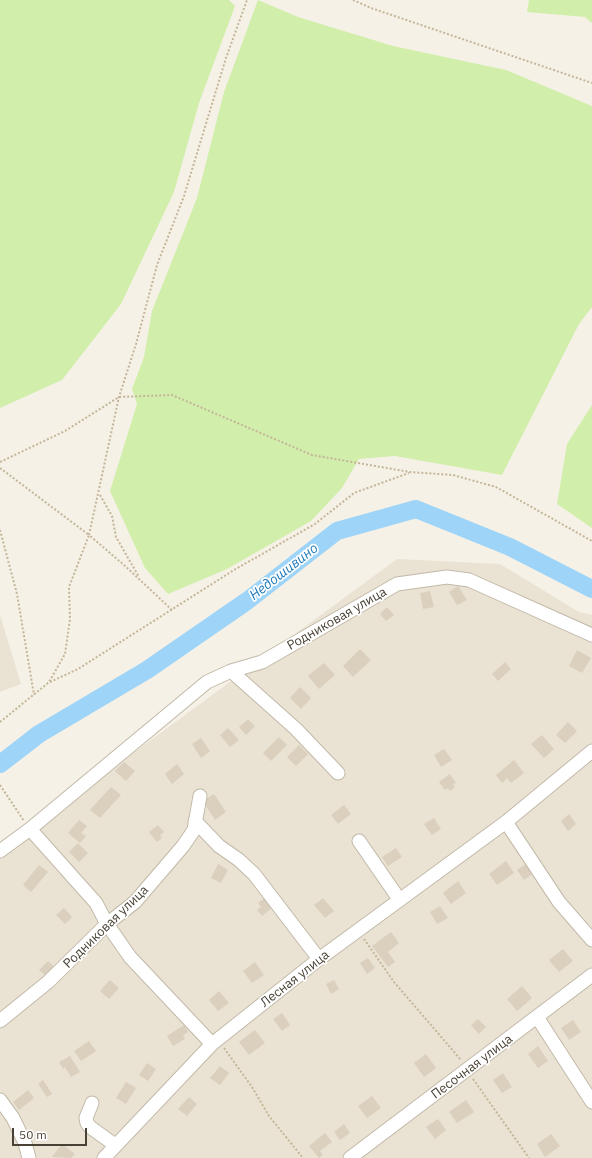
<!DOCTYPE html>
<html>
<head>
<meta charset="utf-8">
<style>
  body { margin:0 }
  #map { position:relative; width:592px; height:1158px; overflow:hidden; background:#f5f1e7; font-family:"IBM Plex Sans",sans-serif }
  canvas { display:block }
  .scale { position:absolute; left:12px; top:1128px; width:75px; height:18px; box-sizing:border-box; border:2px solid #494135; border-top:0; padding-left:5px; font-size:12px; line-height:14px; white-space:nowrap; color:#494135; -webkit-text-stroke:3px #fff; paint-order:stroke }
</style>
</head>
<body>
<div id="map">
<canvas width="592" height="1158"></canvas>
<div class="scale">50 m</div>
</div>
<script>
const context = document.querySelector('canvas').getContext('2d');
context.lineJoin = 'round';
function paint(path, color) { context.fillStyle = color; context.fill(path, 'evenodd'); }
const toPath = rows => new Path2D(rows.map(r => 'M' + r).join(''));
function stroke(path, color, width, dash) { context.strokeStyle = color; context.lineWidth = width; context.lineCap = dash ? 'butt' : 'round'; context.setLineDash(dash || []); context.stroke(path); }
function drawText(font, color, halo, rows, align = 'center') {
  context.font = font + ' "IBM Plex Sans",sans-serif'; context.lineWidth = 3.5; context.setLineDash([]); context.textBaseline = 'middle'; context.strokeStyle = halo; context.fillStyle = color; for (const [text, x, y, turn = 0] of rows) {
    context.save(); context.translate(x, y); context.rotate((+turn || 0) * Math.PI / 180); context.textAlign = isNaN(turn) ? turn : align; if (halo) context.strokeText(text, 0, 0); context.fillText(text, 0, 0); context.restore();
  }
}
paint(toPath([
  [397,559,500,564,579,612,592,615,592,1158,0,1158,0,856,30,829],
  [0,615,21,684,0,692]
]), '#eae3d4');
paint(toPath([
  [0,0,229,0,235,6,199,103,174,192,121,304,62,380,0,408],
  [258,0,298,17,393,46,506,70,592,106,592,307,579,324,502,475,395,456,359,459,342,488,311,521,227,569,168,594,145,568,110,491,137,404,132,389,144,357,152,311,197,198,224,92],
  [529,0,592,0,592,23,585,17,527,12],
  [592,405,592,528,557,504,567,444]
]), '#d1eeab');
stroke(toPath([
  [0,764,39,734,147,670,247,601,337,531,416,509,510,547,592,589]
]), '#9dd4f8', 18);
paint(toPath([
  [458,586,467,600,457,605,449,592],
  [430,591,434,607,423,609,420,593],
  [387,607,394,615,386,621,380,614],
  [360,649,371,660,353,677,343,666],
  [577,650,591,658,582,673,569,666],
  [505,662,511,669,498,681,492,674],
  [324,663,335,675,319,689,308,676],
  [300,687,311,698,301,709,290,698],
  [248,719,255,726,246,735,239,727],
  [568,722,577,731,565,743,556,735],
  [228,728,239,740,230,747,220,735],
  [542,735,554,749,544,758,531,744],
  [279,737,287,745,271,761,263,753],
  [201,738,210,751,201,758,192,744],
  [299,745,308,754,296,766,287,757],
  [444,749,452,760,441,767,434,755],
  [514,760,524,773,511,783,507,778,502,783,496,775],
  [124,762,135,771,126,781,115,771],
  [177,764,184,774,172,784,165,774],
  [450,774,456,783,453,784,455,787,450,791,448,788,445,790,439,782],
  [111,787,121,795,100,818,90,810],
  [214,794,226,812,215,820,203,801],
  [344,805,351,814,338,824,331,815],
  [569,814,576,824,568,831,561,821],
  [434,818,441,829,432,835,424,824],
  [79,820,87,826,81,833,86,836,80,843,68,833],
  [158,825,164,832,160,835,162,838,157,842,149,832],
  [78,843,88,853,79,862,69,852],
  [396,848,402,857,388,866,382,857],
  [506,861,514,873,497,885,489,874],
  [527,863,534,873,524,880,517,870],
  [218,864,228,870,221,883,211,878],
  [39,865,48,872,31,892,23,885],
  [458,881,466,893,451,904,443,893],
  [266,897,273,907,262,916,257,910,261,907,258,903],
  [323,898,334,911,325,918,314,905],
  [440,906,448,918,437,924,430,912],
  [64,908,72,917,65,924,56,915],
  [391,932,399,943,388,952,395,962,388,967,372,946],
  [563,949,573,961,559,972,549,960],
  [368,958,375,968,367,974,360,963],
  [48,961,59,971,50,980,39,970],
  [255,962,264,975,252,983,243,971],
  [110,980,119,988,109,999,100,991],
  [334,980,339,989,331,994,326,984],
  [522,986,532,998,517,1011,507,999],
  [219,991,229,1003,218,1011,209,1000],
  [282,1013,290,1025,282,1031,273,1019],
  [478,1019,486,1027,479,1034,471,1025],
  [573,1020,581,1032,569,1040,561,1028],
  [184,1025,188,1032,183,1035,185,1039,173,1046,167,1036],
  [255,1030,265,1043,249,1055,239,1042],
  [89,1041,96,1051,81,1061,74,1051],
  [538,1046,548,1061,538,1068,528,1054],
  [426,1054,436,1068,424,1077,414,1063],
  [70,1056,80,1072,71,1077,65,1067,63,1069,59,1062],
  [147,1063,156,1069,148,1081,139,1075],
  [220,1066,229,1073,220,1085,210,1078],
  [503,1073,512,1087,502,1093,493,1080],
  [43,1080,52,1094,47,1097,38,1084],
  [126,1082,136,1088,126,1104,116,1098],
  [28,1090,34,1098,19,1110,13,1102],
  [372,1096,381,1108,367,1118,358,1106],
  [189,1097,197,1104,187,1116,178,1109],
  [466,1100,474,1112,457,1123,449,1112],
  [438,1119,446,1130,435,1139,426,1127],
  [344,1124,350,1133,340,1140,334,1132],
  [325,1133,332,1142,320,1151,323,1155,319,1158,309,1146],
  [551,1134,560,1146,545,1157,537,1144],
  [62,1144,75,1154,71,1158,52,1157]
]), '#dbcfbe');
const minor = toPath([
  [231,671,296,729,338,773],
  [195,821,219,846,239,860,254,874,319,959],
  [506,822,559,902,592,940],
  [30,829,96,903,107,924,130,957,212,1044],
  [359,841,399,899],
  [0,851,30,829,207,682,231,671,262,662,397,584,447,577,469,580,592,635],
  [537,1017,592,1102],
  [0,1021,48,982,107,924,135,902,183,846,194,830,200,796],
  [0,1100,13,1118,25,1143,29,1158],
  [92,1103,86,1118,87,1123,90,1127,115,1145],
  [104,1158,212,1044,319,959,506,822,592,751],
  [350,1158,592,975]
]);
stroke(minor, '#c2b9a8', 15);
stroke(toPath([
  [353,0,371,8,592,83],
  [0,462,65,431,119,397,172,395,312,455,410,472,453,475,496,487,592,541],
  [0,468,89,535,69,587,70,619,65,654,49,682],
  [100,495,112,516,116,537,139,577],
  [0,530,17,594,34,695],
  [172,610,124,565,89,535,119,397,136,344,157,265,184,196,226,58,247,0],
  [0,722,48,683,78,669,234,570,315,524,354,493,409,473],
  [0,785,24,821],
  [364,939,394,982,461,1060],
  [224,1048,252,1087,269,1116,303,1158],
  [473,1079,529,1158]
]), '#c5b598', 2, [2, 2]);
stroke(minor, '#fff', 13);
drawText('13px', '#494135', '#fff', [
  ["Родниковая улица",337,619,-30],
  ["Родниковая улица",106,927,-44],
  ["Лесная улица",295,979,-38],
  ["Песочная улица",472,1067,-37]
]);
drawText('italic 14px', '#207ab9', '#fff', [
  ["Недошивино",284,572,-38]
]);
</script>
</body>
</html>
